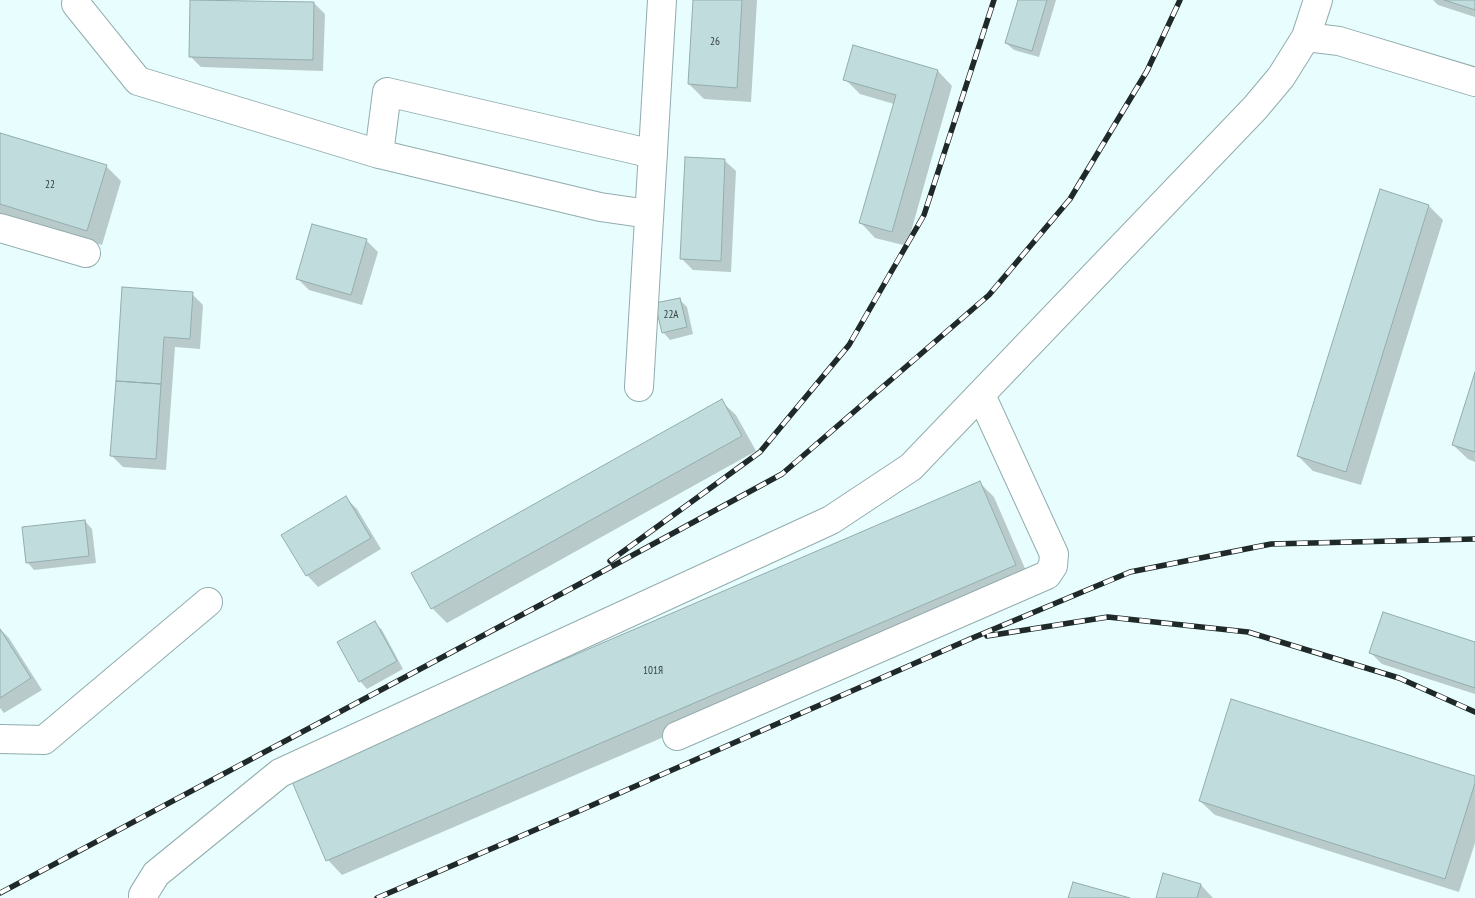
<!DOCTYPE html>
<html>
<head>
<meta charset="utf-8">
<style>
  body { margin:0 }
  canvas { display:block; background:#e7fdfe }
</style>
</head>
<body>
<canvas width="1475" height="898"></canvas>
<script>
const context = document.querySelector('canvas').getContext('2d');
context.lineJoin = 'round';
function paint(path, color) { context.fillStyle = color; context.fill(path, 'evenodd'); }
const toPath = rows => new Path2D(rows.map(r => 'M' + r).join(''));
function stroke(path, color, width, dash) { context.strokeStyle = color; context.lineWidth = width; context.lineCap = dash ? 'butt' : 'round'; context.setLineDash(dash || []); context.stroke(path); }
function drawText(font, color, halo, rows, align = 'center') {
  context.font = font + ' "PT Sans Narrow",sans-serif'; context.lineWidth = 4; context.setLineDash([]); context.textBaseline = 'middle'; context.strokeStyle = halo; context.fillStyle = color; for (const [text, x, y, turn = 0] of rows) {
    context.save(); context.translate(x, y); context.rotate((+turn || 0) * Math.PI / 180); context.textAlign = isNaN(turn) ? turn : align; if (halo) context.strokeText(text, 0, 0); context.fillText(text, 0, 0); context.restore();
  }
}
paint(toPath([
  [191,0,314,3,325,14,323,71,201,67,190,56],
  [695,0,757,0,751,102,704,99,689,84],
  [1019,0,1056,0,1039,57,1014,50,1006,43],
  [1433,0,1475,0,1475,17,1438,5],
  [938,71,952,86,907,246,875,238,861,223,894,104,860,94,845,79],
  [0,134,106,166,121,181,102,245,0,214],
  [724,160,736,171,731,272,693,270,682,259],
  [1429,206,1443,220,1361,485,1313,471,1298,456],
  [366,240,378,252,362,305,309,290,298,279],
  [123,289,192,294,203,305,200,349,175,347,166,470,123,467,112,456],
  [679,299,687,307,693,334,670,340,663,332],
  [1475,376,1475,462,1468,459,1453,445],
  [721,401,736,415,756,451,447,623,432,608],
  [980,483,994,497,1030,580,342,875,328,860],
  [346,498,357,509,381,549,318,587,307,575],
  [85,521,92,529,96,563,34,570,27,562],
  [375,623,382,630,403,669,367,689,360,681],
  [0,629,9,638,42,690,4,713,0,708],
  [1475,644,1475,694,1382,664,1370,652],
  [1475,778,1475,843,1459,892,1215,815,1200,801],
  [1201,885,1213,898,1157,898]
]), '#0003');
const building = toPath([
  [190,0,314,2,313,60,189,57,190,0],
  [693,0,742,0,737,88,688,84,693,0],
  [1018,0,1047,0,1032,51,1005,43,1018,0],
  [1444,0,1475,0,1475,10,1444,0],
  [853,45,938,70,892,232,859,223,896,95,843,80,853,45],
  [0,133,107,165,87,231,0,204,0,133],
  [685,157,725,159,721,261,680,259,685,157],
  [1380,189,1429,205,1346,472,1297,456,1380,189],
  [312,224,367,239,351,295,296,279,312,224],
  [122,287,193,292,190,339,164,337,161,384,116,381,122,287],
  [680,298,687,327,662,333,655,303,680,298],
  [1475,372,1475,452,1452,445,1475,372],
  [116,381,161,384,156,459,110,456,116,381],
  [722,399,742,436,431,609,411,573,722,399],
  [980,481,1016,565,326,861,290,777,980,481],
  [346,496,371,538,306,576,281,535,346,496],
  [85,520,89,556,26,563,22,527,85,520],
  [1383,612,1475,642,1475,688,1369,653,1383,612],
  [375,621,397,661,359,682,337,642,375,621],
  [0,629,31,678,0,698,0,629],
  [1231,699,1475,776,1475,783,1445,879,1199,801,1231,699],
  [1163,873,1201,884,1197,898,1156,898,1163,873],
  [1073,882,1130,898,1068,898,1073,882]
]);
paint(building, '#c1dcdd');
stroke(building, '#93adae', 1);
const minor = toPath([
  [77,0,76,4,138,81,379,154,600,207,649,214],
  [1306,37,1339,41,1475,82],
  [379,154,387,92,653,154],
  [0,228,86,253],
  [639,387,662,0],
  [677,736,1047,575,1053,566,1054,554,981,395],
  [0,739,44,740,208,602],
  [143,898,143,895,156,874,280,773,831,520,911,467,1255,108,1281,77,1306,37,1318,0]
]);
stroke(minor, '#93acae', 30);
stroke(minor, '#fff', 28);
const rail = toPath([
  [610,561,760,452,849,345,924,215,994,0],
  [987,636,1108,617,1248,632,1399,678,1475,712],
  [0,893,574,587,782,474,989,295,1070,199,1147,71,1180,0],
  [377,898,572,814,970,639,1130,572,1271,544,1475,539]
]);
stroke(rail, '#1f2929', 5.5);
stroke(rail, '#fff', 4, [11]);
drawText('11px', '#364343', null, [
  ["26",715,42],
  ["22",50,185],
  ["22А",671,315],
  ["101Я",653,671]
]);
</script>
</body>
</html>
